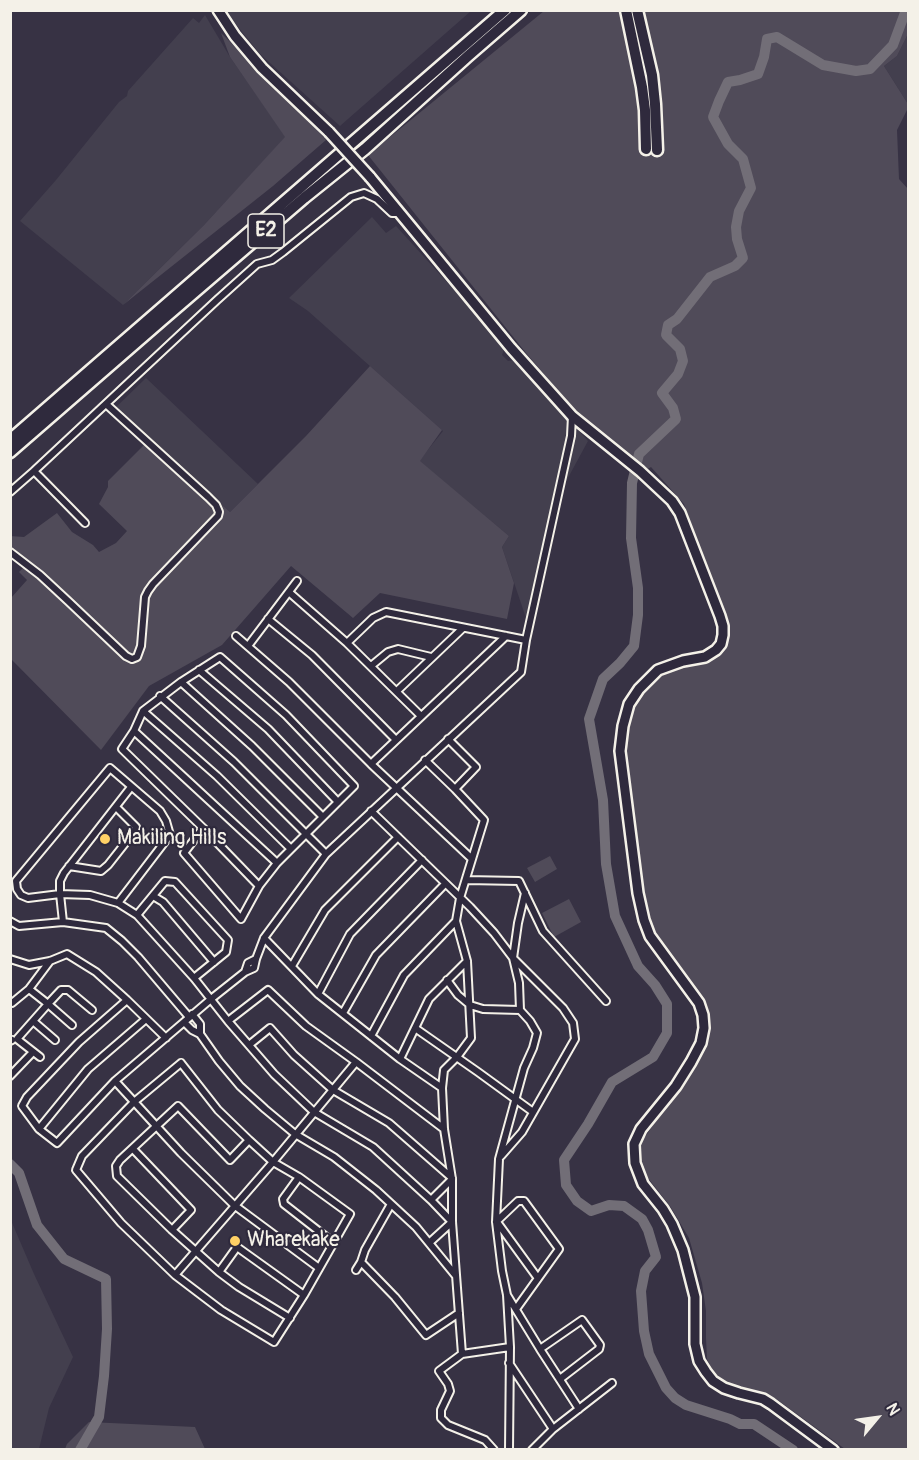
<!DOCTYPE html>
<html>
<head>
<meta charset="utf-8">
<style>
  body { margin:0 }
  #map { position:relative; width:919px; height:1460px; overflow:hidden; background:#373244; font-family:Pangolin,sans-serif }
  canvas { display:block }
  .frame { position:absolute; inset:0; border:12px solid #f4f1e8; pointer-events:none }
  .north { position:absolute; left:847px; top:1388px; width:60px; height:60px; -webkit-text-stroke:4px #2f2a3d; paint-order:stroke; rotate:61deg; font-size:16px; font-weight:700; line-height:24px; text-align:center; color:#f4f1e8 }
  .north::after { content:''; display:block; margin:auto; width:21px; height:27px; background:#f4f1e8; clip-path:polygon(50% 0,100% 100%,50% 72%,0 100%) }
</style>
</head>
<body>
<div id="map">
<canvas width="919" height="1460"></canvas>
<div class="frame"></div>
<div class="north">N</div>
</div>
<script>
const context = document.querySelector('canvas').getContext('2d');
context.lineJoin = 'round';
function paint(path, color) { context.fillStyle = color; context.fill(path, 'evenodd'); }
const toPath = rows => new Path2D(rows.map(r => 'M' + r).join(''));
function stroke(path, color, width, dash) { context.strokeStyle = color; context.lineWidth = width; context.lineCap = dash ? 'butt' : 'round'; context.setLineDash(dash || []); context.stroke(path); }
function drawText(font, color, halo, rows, align = 'center') {
  context.font = font + ' Pangolin,sans-serif'; context.lineWidth = 4.5; context.setLineDash([]); context.textBaseline = 'middle'; context.strokeStyle = halo; context.fillStyle = color; for (const [text, x, y, turn = 0] of rows) {
    context.save(); context.translate(x, y); context.rotate((+turn || 0) * Math.PI / 180); context.textAlign = isNaN(turn) ? turn : align; if (halo) context.strokeText(text, 0, 0); context.fillText(text, 0, 0); context.restore();
  }
}
paint(toPath([
  [225,11,471,11,340,126,260,54],
  [205,15,230,57,286,137,204,225,123,305,20,221,56,180,119,102,127,96,128,91,193,18,199,23],
  [908,34,908,104,884,66,897,56],
  [372,217,386,233,396,226,505,346,502,355,508,361,515,360,588,441,550,511,528,624,502,547,509,536,419,461,443,431,308,311,289,298],
  [146,378,258,484,230,512,114,409],
  [10,1218,34,1274,73,1357,49,1408,39,1449,11,1449]
]), '#433f4e');
paint(toPath([
  [544,11,908,11,908,34,897,56,884,66,908,104,908,108,897,130,899,179,908,189,908,1449,845,1449,779,1401,765,1394,733,1386,722,1381,713,1372,707,1359,706,1338,706,1311,702,1283,689,1238,670,1206,648,1178,642,1161,641,1143,701,1054,708,1023,705,1006,698,994,657,936,645,908,638,865,627,746,628,720,636,700,659,672,697,664,717,656,727,643,730,625,684,504,651,467,646,470,573,408,526,353,368,155],
  [221,33,296,106,326,140,273,186,123,305,204,225,285,137,230,57],
  [370,366,442,430,420,461,509,536,502,547,514,583,507,619,380,593,353,618,291,566,222,645,149,686,101,750,11,659,11,598,27,580,19,572,27,564,11,548,10,536,24,537,57,513,72,532,93,545,99,552,116,543,127,531,99,504,108,487,108,481,149,440,230,512,306,436],
  [550,856,557,869,535,882,527,868],
  [569,899,581,922,554,937,542,913],
  [89,1422,195,1427,205,1449,65,1449,67,1444]
]), '#504b59');
stroke(toPath([
  [10,1164,19,1173,37,1225,64,1259,106,1279,107,1329,104,1376,99,1417,80,1450],
  [793,1450,754,1424,740,1424,730,1419,686,1405,675,1398,666,1388,649,1354,644,1331,641,1291,645,1271,656,1257,648,1230,642,1219,624,1206,609,1205,591,1211,577,1201,566,1185,564,1160,588,1124,612,1082,653,1057,667,1033,667,1004,655,985,638,966,615,916,606,864,603,800,589,719,603,679,620,663,634,646,638,615,638,588,631,538,632,483,639,454,676,419,673,408,662,393,678,374,683,361,680,349,666,335,668,325,677,319,710,277,735,266,743,258,737,239,736,227,739,211,751,188,743,159,728,144,713,117,719,101,728,82,740,80,758,74,764,57,767,39,777,37,823,65,856,71,870,69,893,45,906,10]
]), '#726e77', 10);
const street = toPath([
  [10,492,34,471],
  [85,523,34,471,217,300,257,264,272,260,283,252,351,197,364,193,377,199,392,213,398,213],
  [10,552,40,575,68,601,126,656,132,659,137,657,141,646,145,597,148,591,153,584,218,516,219,512,216,505,208,497,106,404],
  [290,593,347,643,421,716],
  [268,619,312,655,396,740],
  [236,636,289,682,371,764,472,859],
  [347,643,373,618,386,612,526,640,571,436,572,416],
  [248,646,297,581],
  [371,666,388,652,398,649,431,657],
  [199,670,268,729,338,802],
  [181,682,252,746,323,817],
  [397,691,463,628],
  [160,696,234,762,326,854],
  [143,711,217,776,291,849],
  [134,731,277,863],
  [448,739,476,767,455,789],
  [425,760,455,789,484,820,460,898,456,921,467,961,471,1038,457,1057,444,1070,442,1088,444,1129,452,1179,452,1222,462,1354],
  [371,764,506,636],
  [371,811,470,907,494,933,513,958,563,1008,573,1023,575,1039,522,1132,501,1156],
  [203,828,184,853,241,919,259,886,277,863,354,786,286,715,220,657,181,682,143,711,134,731,122,749,203,828,259,886],
  [69,866,101,871,108,865,134,832,136,827,116,807],
  [466,880,519,881,543,931,606,1001],
  [153,896,163,902,214,962],
  [118,903,170,835,166,821,160,811,110,768,16,881,17,889,21,895,28,898,60,894,90,895,118,903,137,915,194,978,228,1021,274,1074,314,1112,373,1147,431,1200,452,1222],
  [137,915,165,881,175,882,228,940,226,952,194,978],
  [10,921,19,926,63,922,106,928,122,941,138,957,189,1017],
  [63,922,60,894,60,881,64,873,131,787],
  [264,938,318,994,400,1059,442,1088],
  [10,959,29,965,50,961,67,954,96,972,127,1000,166,1038],
  [292,966,325,910,398,837],
  [245,972,248,963,256,959],
  [447,980,458,995,470,1005,483,1009,520,1010],
  [29,989,48,1004,61,990,68,990,92,1010],
  [318,994,350,934,422,860],
  [127,1000,79,1042,27,1097,22,1106,39,1129,57,1143,115,1081,211,999,245,972,254,968,256,959,264,938,326,854,521,672,526,640],
  [10,1002,12,1003,29,989,50,961],
  [343,1013,376,955,445,884],
  [192,1014,200,1024,200,1034],
  [33,1021,55,1040],
  [228,1021,268,990,306,1026,356,1062,444,1129],
  [184,1022,192,1030,200,1034,219,1061,240,1086,265,1109,295,1134,334,1157,376,1190,416,1227,456,1276],
  [415,1028,478,1072,533,1112],
  [371,1036,404,975,456,921],
  [10,1041,12,1040],
  [249,1045,270,1028,294,1055,333,1090,389,1123,452,1178],
  [40,1057,17,1039,48,1004,72,1025],
  [400,1059,429,999,467,961],
  [181,1063,218,1110,249,1140,273,1162,299,1177,350,1214,304,1295,274,1342,221,1310,175,1275,121,1223,76,1170,82,1156,134,1102,181,1063],
  [10,1076,33,1052],
  [115,1081,181,1153,234,1205,319,1268],
  [39,1129,88,1069,146,1019],
  [249,1140,230,1160,178,1106,120,1160,116,1166,117,1176,172,1230,219,1272,239,1287,290,1318],
  [133,1149,191,1210,172,1230],
  [299,1177,283,1199,284,1204,334,1243],
  [431,1200,452,1179],
  [391,1204,365,1250,361,1262,395,1297,426,1335,459,1313],
  [496,1222,518,1201,524,1201,559,1249,516,1309],
  [497,1222,537,1277],
  [429,1243,452,1222],
  [356,1270,361,1262],
  [219,1272,237,1247,304,1295],
  [175,1275,273,1162,356,1062],
  [507,1295,540,1349,579,1409],
  [540,1349,582,1320,600,1345,599,1349,560,1379],
  [509,1363,553,1429],
  [494,1450,485,1440,448,1425,441,1418,441,1410,450,1391,448,1384,439,1371,462,1354,510,1347],
  [509,1450,510,1347,507,1295,502,1271,496,1222,499,1159,524,1068,533,1048,537,1033,530,1021,520,1010,519,983,513,958,518,923,525,893],
  [532,1450,553,1429,612,1383]
]);
const secondary = toPath([
  [218,10,235,36,262,68,329,132],
  [370,177,511,348,572,416,640,471,672,501,680,513,720,616,723,626,723,635,721,644,716,650,705,657,683,661,658,670,639,689,629,704,623,726,620,751,638,893,644,920,650,936,699,1003,703,1015,704,1028,701,1043,691,1062,676,1086,641,1129,634,1144,635,1163,643,1184,663,1209,672,1224,683,1250,695,1297,695,1344,699,1361,706,1372,713,1381,724,1388,739,1393,763,1399,771,1404,833,1450]
]);
const highway = toPath([
  [626,10,642,87,645,110,646,149],
  [637,10,652,75,655,104,657,150],
  [10,440,505,10],
  [10,452,162,320,304,198,365,149,468,56,521,10]
]);
stroke(street, '#f4f1e8', 10);
stroke(secondary, '#f4f1e8', 14);
stroke(highway, '#f4f1e8', 15);
stroke(street, '#2f2a3d', 6);
stroke(secondary, '#2f2a3d', 9);
stroke(highway, '#2f2a3d', 10);
const secondaryBridge = toPath([
  [329,132,370,177]
]);
stroke(secondaryBridge, '#f4f1e8', 14, []);
stroke(secondaryBridge, '#2f2a3d', 9);
for (const [x, y, r, color] of [
  [105,839,6,"#ffd166"],
  [235,1241,6,"#ffd166"]
]) { const dot = new Path2D(); dot.arc(x, y, r, 0, 2 * Math.PI); context.fillStyle = color; context.fill(dot); stroke(dot, '#2f2a3d', 2); }
for (const [x, y, w] of [
  [266,231,36]
]) { const box = new Path2D(); box.roundRect(x - w / 2, y - 17, w, 34, 4.5); context.fillStyle = '#2f2a3d'; context.fill(box); stroke(box, '#f4f1e8', 1.5); }
drawText('bold 20px', '#f4f1e8', null, [
  ["E2",266,231]
]);
drawText('21px', '#f4f1e8', '#2f2a3d', [
  ["Makiling Hills",117,839],
  ["Wharekake",247,1241]
], 'left');
</script>
</body>
</html>
